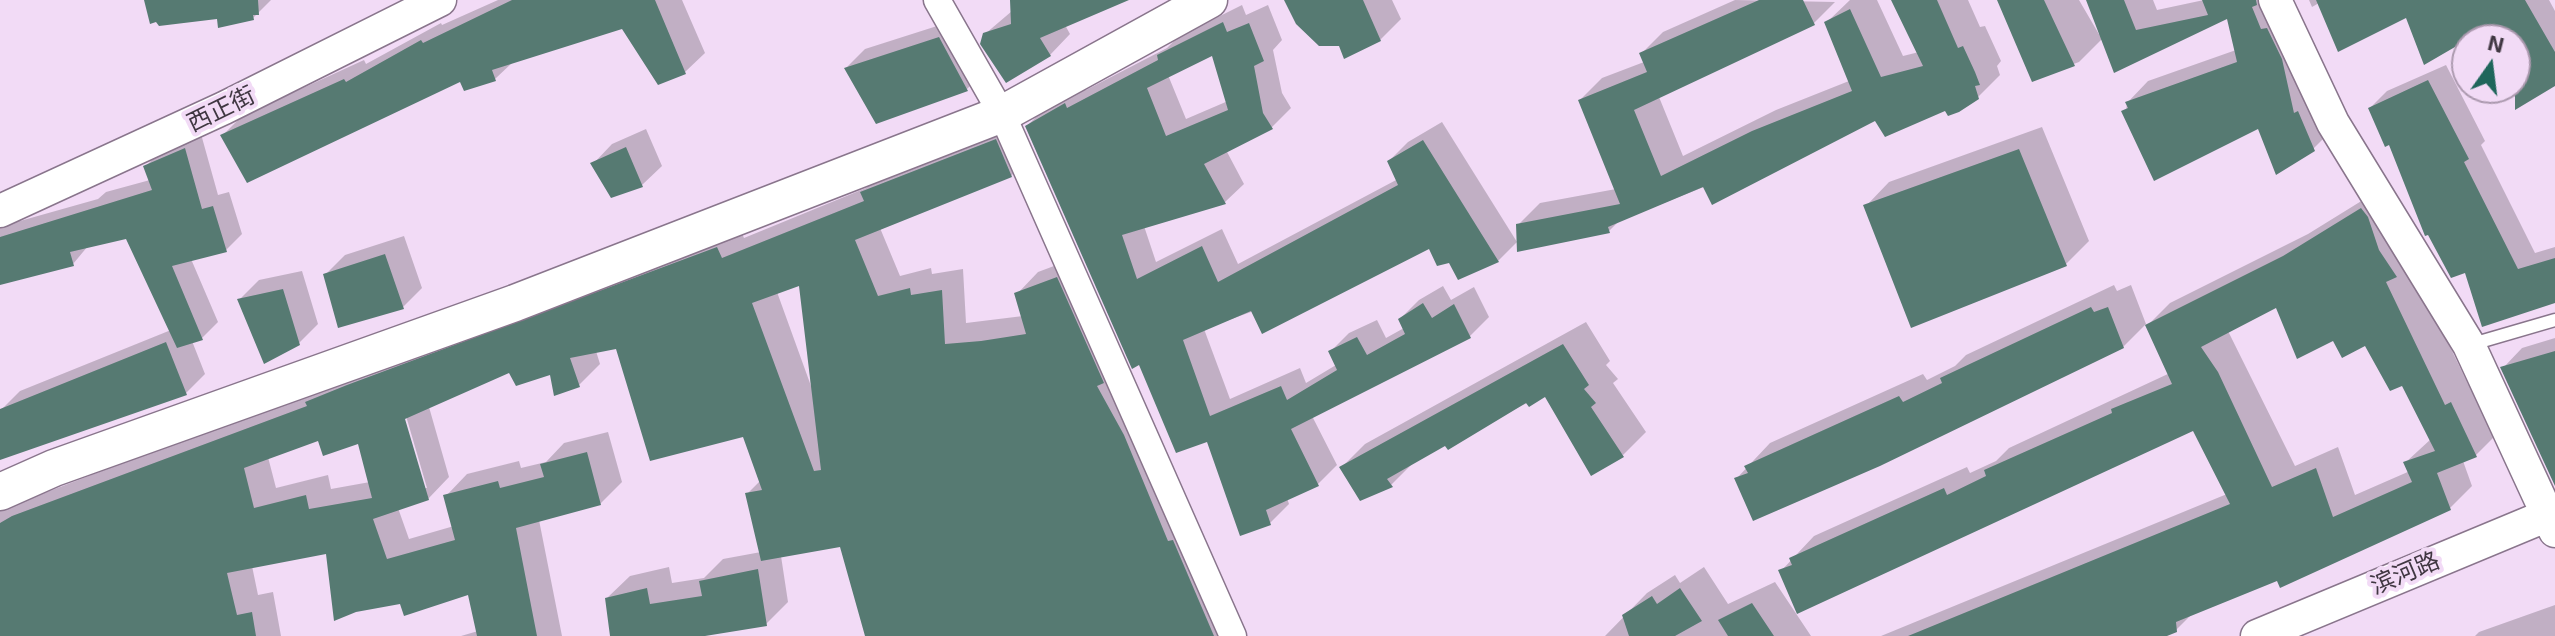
<!DOCTYPE html>
<html>
<head>
<meta charset="utf-8">
<style>
  body { margin:0 }
  #map { position:relative; width:2555px; height:636px; overflow:hidden; background:#f2dbf6; font-family:"Exo 2",sans-serif }
  canvas { display:block }
  .north { position:absolute; left:2451px; top:24px; width:80px; height:80px; box-sizing:border-box; background:#f2dbf6; border:2px solid #ab99ae; border-radius:50%; rotate:14deg; font-size:22px; font-weight:700; line-height:32px; text-align:center; color:#403742 }
  .north::after { content:''; display:block; margin:auto; width:28px; height:36px; background:#1f665b; clip-path:polygon(50% 0,100% 100%,50% 72%,0 100%) }
</style>
</head>
<body>
<div id="map">
<canvas width="2555" height="636"></canvas>
<div class="north">N</div>
</div>
<script>
const context = document.querySelector('canvas').getContext('2d');
context.lineJoin = 'round';
function paint(path, color) { context.fillStyle = color; context.fill(path, 'evenodd'); }
const toPath = rows => new Path2D(rows.map(r => 'M' + r).join(''));
function stroke(path, color, width, dash) { context.strokeStyle = color; context.lineWidth = width; context.lineCap = dash ? 'butt' : 'round'; context.setLineDash(dash || []); context.stroke(path); }
function drawText(font, color, halo, rows, align = 'center') {
  context.font = font + ' "Exo 2","Noto Sans SC",sans-serif'; context.lineWidth = 8; context.setLineDash([]); context.textBaseline = 'middle'; context.strokeStyle = halo; context.fillStyle = color; for (const [text, x, y, turn = 0] of rows) {
    context.save(); context.translate(x, y); context.rotate((+turn || 0) * Math.PI / 180); context.textAlign = isNaN(turn) ? turn : align; if (halo) context.strokeText(text, 0, 0); context.fillText(text, 0, 0); context.restore();
  }
}
paint(toPath([
  [147,0,271,0,253,18,218,17],
  [498,0,682,0,705,53,685,72,623,26,513,62,495,79,465,88,461,80,223,135,242,116,364,60,366,64,441,23,442,25],
  [1014,0,1123,0,1065,25,1070,34,1050,55,985,34,1012,11],
  [1286,0,1392,0,1401,19,1380,40,1340,44],
  [1735,0,1835,2,1813,24,1659,97,1683,156,1776,110,1849,81,1826,23,1850,0,1877,0,1903,56,1919,52,1893,0,1968,0,1980,27,1985,26,1996,50,2001,61,1997,66,2000,75,1978,97,1946,108,1876,118,1619,221,1609,231,1518,225,1540,203,1616,189,1580,100,1602,78,1644,62,1641,54,1663,32],
  [1999,0,2079,0,2100,36,2089,0,2153,0,2157,10,2204,0,2278,0,2334,128,2313,149,2259,126,2126,112,2127,103,2148,81,2236,50,2228,16,2103,38,2079,62,2033,79],
  [2309,0,2549,0,2555,11,2555,84,2520,105,2509,88,2515,88,2515,40,2478,40,2406,12,2319,3,2312,7],
  [1242,5,1246,15,1268,5,1282,40,1273,50,1282,93,1291,108,1272,127,1226,150,1244,184,1225,202,1144,226,1156,262,1222,229,1238,264,1398,179,1389,161,1408,142,1442,122,1517,242,1498,261,1450,260,1430,247,1204,329,1230,399,1300,368,1306,383,1336,365,1330,352,1349,333,1377,320,1386,338,1404,328,1400,319,1419,300,1443,286,1451,300,1474,287,1489,317,1470,336,1312,416,1337,465,1318,484,1287,498,1289,504,1270,523,1208,439,1140,363,1027,126,1046,107,1084,86,1086,90,1167,48,1178,37],
  [1214,54,1228,101,1186,119,1168,75],
  [959,19,986,70,967,89,846,68,865,49],
  [2446,65,2485,141,2481,145,2535,253,2555,247,2555,303,2466,270,2370,108,2387,91],
  [1017,119,1033,154,1011,176,880,228,900,276,931,268,932,274,963,269,966,323,1023,316,1017,294,1038,272,1078,257,1239,636,867,636,841,545,781,556,788,602,766,624,692,636,612,636,607,598,630,576,669,567,672,583,704,578,723,559,761,552,747,494,761,480,745,435,618,347,596,351,600,364,579,385,551,373,510,370,429,407,449,477,428,499,398,508,409,539,454,526,446,496,467,474,519,461,521,468,546,462,564,443,608,432,622,482,600,504,539,520,562,636,461,636,478,631,469,593,401,602,328,552,252,566,258,595,273,592,281,636,0,636,0,510,739,227,744,238,866,188,884,170],
  [801,283,811,386,777,292],
  [404,409,427,488,423,488,400,410],
  [319,438,359,441,370,482,331,489,328,475,276,488,268,457],
  [2042,127,2089,241,2066,264,1866,206,1889,182],
  [646,129,662,166,642,185,612,196,593,164,612,144],
  [201,134,218,195,229,192,242,234,226,250,191,259,218,322,202,338,192,341,205,374,186,393,0,458,0,411,20,391,171,330,127,237,88,246,73,264,0,284,0,221,18,215,20,221,98,199,106,192,150,180,145,167,161,151],
  [2384,187,2409,262,2468,384,2474,381,2498,433,2476,455,2463,461,2472,486,2450,508,2281,586,2278,578,2192,614,2176,630,2163,636,1881,636,2227,494,2193,428,1781,571,1814,536,1967,467,1970,473,1996,461,2009,448,2170,373,2148,325,2170,303,2308,234],
  [2277,305,2333,338,2365,343,2403,383,2431,439,2406,462,2410,471,2355,495,2338,447,2295,466,2228,331],
  [404,236,422,288,402,308,325,275,345,255],
  [302,271,318,324,298,344,240,299,259,280],
  [2114,285,2117,291,2131,285,2146,324,2123,347,1737,478,1770,443,1923,374,1927,380,1955,366,1966,355],
  [1586,322,1610,361,1606,365,1618,379,1613,383,1646,432,1623,455,1545,394,1445,444,1414,462,1391,485,1342,467,1365,444],
  [2555,338,2555,484,2503,368,2522,348],
  [1704,567,1728,604,1775,582,1811,636,1605,636,1647,593,1675,575,1680,583],
  [2555,605,2555,636,2475,636,2479,632]
]), '#0003');
paint(toPath([
  [144,0,258,0,259,15,253,15,254,20,218,28,217,19,159,26,156,22,150,24],
  [512,0,655,0,686,74,658,85,622,29,492,70,496,81,464,91,460,82,247,183,220,135,344,79,346,82,421,40,423,43],
  [1010,0,1129,0,1040,38,1051,56,1006,83,980,44,983,33,1011,24],
  [1284,0,1363,0,1381,41,1344,59,1339,46,1319,46,1296,24],
  [1759,0,1803,0,1815,25,1634,110,1661,176,1752,131,1852,91,1824,22,1850,9,1881,77,1923,66,1891,0,1937,0,1958,48,1963,46,1975,72,1980,85,1975,86,1979,99,1959,112,1948,116,1945,111,1885,137,1875,121,1712,205,1703,187,1608,227,1610,233,1517,252,1516,224,1620,204,1578,100,1647,72,1639,53],
  [1997,0,2044,0,2075,66,2032,82],
  [2086,0,2124,0,2136,30,2208,15,2202,0,2256,0,2257,5,2252,7,2261,29,2267,28,2282,59,2294,113,2298,111,2315,151,2276,175,2258,129,2154,181,2121,111,2128,108,2125,102,2237,62,2227,19,2114,73],
  [2316,0,2525,0,2555,52,2555,86,2515,110,2515,40,2467,40,2424,65,2406,18,2338,52],
  [1223,22,1227,32,1249,23,1264,61,1254,66,1263,113,1273,129,1204,164,1226,204,1122,235,1137,279,1202,246,1218,282,1398,185,1387,161,1423,140,1499,262,1458,280,1449,263,1437,266,1429,249,1262,334,1251,311,1183,340,1210,416,1281,386,1287,400,1337,370,1328,351,1357,337,1367,355,1405,334,1398,319,1423,303,1432,318,1454,304,1471,338,1291,429,1319,486,1266,510,1271,525,1240,536,1207,442,1176,453,1139,365,1132,369,1025,126,1065,103,1067,108,1158,60,1157,55],
  [1212,56,1228,110,1166,136,1147,88],
  [939,37,968,91,876,124,844,68],
  [2428,80,2469,159,2464,162,2518,269,2555,258,2555,303,2482,327,2465,273,2451,278,2428,235,2425,236,2389,145,2385,147,2368,108],
  [996,139,1012,177,855,240,878,296,910,288,911,295,942,290,945,344,981,341,1026,334,1014,293,1057,277,1104,383,1097,386,1124,435,1168,541,1173,540,1214,636,865,636,840,547,761,561,745,493,762,490,743,437,650,461,616,349,570,358,580,387,554,396,550,375,516,386,509,373,405,419,429,500,373,519,387,559,455,540,443,495,498,481,500,488,544,477,540,464,587,452,601,505,516,528,537,636,477,636,468,595,404,616,400,604,356,612,334,621,326,554,227,573,237,615,252,612,256,636,0,636,0,523,12,516,307,406,305,402,347,385,717,247,722,258,864,201,860,192],
  [799,286,821,470,814,471,752,303],
  [318,441,323,456,358,444,372,498,309,509,306,495,254,508,244,468],
  [626,147,643,187,611,198,590,163],
  [185,148,202,209,213,206,227,252,172,266,203,340,177,348,126,239,70,252,74,266,0,285,0,237,152,190,143,166],
  [2019,149,2067,266,1911,328,1863,205],
  [2361,208,2368,217,2379,250,2397,277,2386,282,2445,405,2451,402,2477,457,2437,473,2451,510,2280,588,2277,581,2176,622,2177,632,2167,636,1908,636,2230,504,2193,431,1797,614,1778,570,1792,565,1789,558,1944,488,1947,495,1986,476,1984,470,2112,413,2111,409,2172,384,2145,325,2283,256],
  [2276,308,2297,359,2333,341,2342,358,2365,346,2390,391,2402,386,2435,451,2403,462,2412,482,2333,517,2316,468,2272,487,2218,372,2201,347],
  [385,254,404,309,338,328,323,274],
  [283,289,300,345,264,364,237,299],
  [2091,307,2094,312,2108,307,2124,348,1880,466,1753,521,1734,478,1748,473,1744,466,1899,396,1903,402,1942,383,1940,378],
  [166,342,187,395,0,460,0,409],
  [1563,344,1589,385,1584,389,1596,403,1591,407,1624,457,1591,476,1545,397,1529,407,1526,403,1448,450,1445,446,1387,479,1393,487,1360,501,1339,467],
  [2555,351,2555,486,2500,367],
  [758,569,767,626,705,636,610,636,605,598,647,588,650,604,702,596,699,581],
  [1680,588,1702,621,1675,636,1629,636,1622,615,1652,596,1657,604],
  [1752,603,1774,636,1728,636,1718,620]
]), '#567a72');
const service = toPath([
  [2469,345,2555,320]
]);
const minor = toPath([
  [937,0,1002,114,1233,636]
]);
const tertiary = toPath([
  [2275,0,2333,123,2469,345,2555,531],
  [0,211,224,108,440,0],
  [2257,636,2548,515]
]);
const secondary = toPath([
  [0,492,54,468,515,303,1002,114,1209,0]
]);
stroke(service, '#89758c', 15);
stroke(minor, '#89758c', 29);
stroke(tertiary, '#89758c', 35);
stroke(secondary, '#89758c', 39);
stroke(service, '#fff', 12);
stroke(minor, '#fff', 26);
stroke(tertiary, '#fff', 32);
stroke(secondary, '#fff', 36);
drawText('24px', '#403742', '#f2dbf6', [
  ["西正街",221,109,-26],
  ["滨河路",2405,573,-23]
]);
</script>
</body>
</html>
